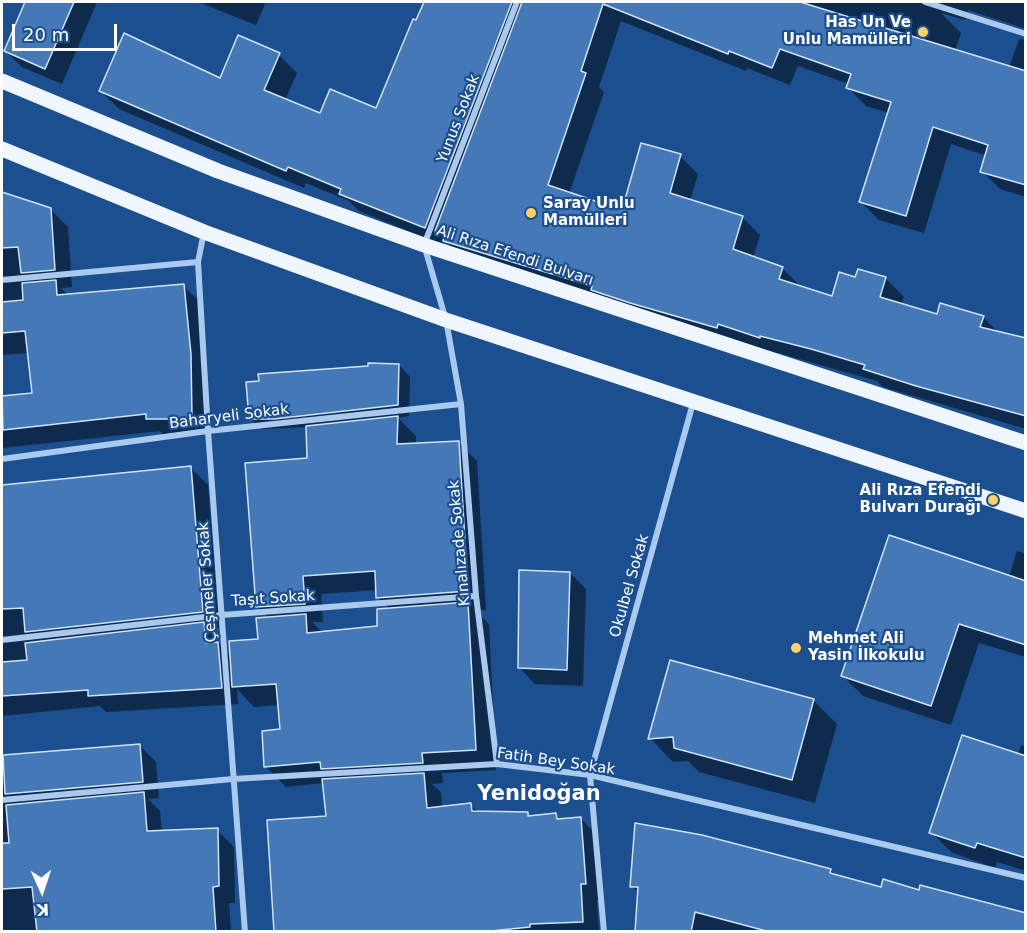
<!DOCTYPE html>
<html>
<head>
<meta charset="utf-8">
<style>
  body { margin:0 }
  #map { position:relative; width:1027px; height:933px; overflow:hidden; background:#1b4f8f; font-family:"DejaVu Sans",sans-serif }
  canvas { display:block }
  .frame { position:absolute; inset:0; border:3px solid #fff; pointer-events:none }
  .north { position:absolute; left:12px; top:861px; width:60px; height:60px; -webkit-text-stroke:4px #1b4f8f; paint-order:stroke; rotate:177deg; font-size:16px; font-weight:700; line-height:24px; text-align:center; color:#fff }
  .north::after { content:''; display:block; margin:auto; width:21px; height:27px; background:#fff; clip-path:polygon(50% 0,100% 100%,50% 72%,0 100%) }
  .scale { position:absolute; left:12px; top:24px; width:105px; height:27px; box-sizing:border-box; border:3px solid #fff; border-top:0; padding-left:8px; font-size:18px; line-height:21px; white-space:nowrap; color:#fff; -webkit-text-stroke:4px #1b4f8f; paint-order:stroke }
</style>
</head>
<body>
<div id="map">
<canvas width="1027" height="933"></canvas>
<div class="frame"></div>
<div class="north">K</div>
<div class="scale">20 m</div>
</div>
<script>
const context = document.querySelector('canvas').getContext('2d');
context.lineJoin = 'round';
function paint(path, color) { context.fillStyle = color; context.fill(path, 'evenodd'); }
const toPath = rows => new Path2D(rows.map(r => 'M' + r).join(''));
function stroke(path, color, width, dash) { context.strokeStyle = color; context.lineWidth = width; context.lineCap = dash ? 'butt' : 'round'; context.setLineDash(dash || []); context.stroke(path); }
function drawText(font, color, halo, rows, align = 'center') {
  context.font = font + ' "DejaVu Sans",sans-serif'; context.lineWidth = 4.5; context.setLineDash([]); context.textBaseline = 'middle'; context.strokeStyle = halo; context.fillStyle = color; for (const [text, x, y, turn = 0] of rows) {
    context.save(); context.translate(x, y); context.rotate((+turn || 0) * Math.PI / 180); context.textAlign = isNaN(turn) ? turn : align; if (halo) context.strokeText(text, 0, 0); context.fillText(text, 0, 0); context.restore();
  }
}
paint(toPath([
  [26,2,97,2,62,84,22,67,5,51],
  [198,2,266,2,256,25],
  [424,2,1026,2,1026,29,968,10,965,20,941,13,961,33,955,51,1009,68,1019,39,1026,40,1026,197,1000,189,982,171,987,156,951,144,924,233,879,220,861,202,889,113,866,106,848,88,849,84,798,66,790,85,747,68,746,71,621,21,599,87,604,92,569,194,623,212,680,156,698,174,690,201,742,217,760,235,753,258,782,268,800,286,833,297,856,279,859,271,886,279,904,297,901,305,938,316,983,317,999,333,1026,345,1026,429,883,387,877,381,778,353,778,355,462,258,445,241,443,245,359,211,349,201,306,183,304,188,119,109,101,91,220,80,279,55,297,73,285,100,321,115,377,109],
  [2,193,51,210,68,227,72,287,61,288,69,296,183,286,201,303,208,435,165,436,160,431,2,448,2,398,34,395,29,353,2,355],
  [399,365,410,377,409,416,398,418,416,436,416,445,458,442,477,461,486,610,475,610,489,624,496,770,442,773,443,783,432,784,441,792,442,808,471,805,478,812,527,813,531,817,555,815,561,820,580,818,597,835,603,900,597,900,599,932,276,932,327,817,324,783,286,787,265,766,282,730,280,705,254,707,237,689,238,704,106,712,100,706,2,716,2,485,12,486,191,468,208,485,219,628,209,629,231,658,260,640,269,618,257,607,308,460,307,427,262,429,250,418],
  [378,590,378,598,390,609,379,628,323,633,312,622,323,622,321,594],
  [1017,551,1026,554,1026,657,979,643,951,725,863,696,843,676,1009,577],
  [570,573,586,589,583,686,535,684,519,667],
  [813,700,837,724,815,803,699,772,688,761,673,762,650,738],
  [139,745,156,762,159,798,148,799,160,811,162,832,217,830,234,847,235,903,229,903,231,932,2,932,2,756],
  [1021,745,1026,747,1026,871,997,862,995,868,951,852,931,832,1018,755],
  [831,870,836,876,882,889,920,892,1026,932,637,932,639,893,632,886]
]), '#0007');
const building = toPath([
  [25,2,74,2,45,69,4,51,25,2],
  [424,2,512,2,425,228,339,194,341,189,288,167,286,171,99,91,124,33,220,78,238,35,280,53,264,90,320,113,330,89,376,108,413,19,416,20,424,2],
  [522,2,800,2,1026,71,1026,185,980,172,988,145,933,127,906,216,859,202,891,102,846,88,851,74,780,49,772,68,729,51,728,54,603,4,581,71,586,73,548,185,622,210,641,143,681,154,670,193,743,216,733,249,783,267,779,279,832,296,839,272,855,277,858,269,886,277,880,297,937,314,940,303,984,316,980,327,1026,338,1026,416,916,386,863,369,865,365,811,349,760,336,760,338,718,324,717,328,630,303,591,290,592,286,443,241,444,235,435,231,522,2],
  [2,192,51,208,55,270,21,273,18,247,2,248,2,192],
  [56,280,57,295,184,284,191,354,192,419,146,419,146,414,3,430,2,396,32,393,25,331,2,333,2,302,23,300,22,283,56,280],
  [368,363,399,364,398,405,274,419,249,419,246,382,259,381,258,374,368,366,368,363],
  [398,416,397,444,459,441,468,591,376,598,375,571,303,576,305,604,256,607,245,463,307,458,306,426,398,416],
  [191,466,203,612,25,632,23,608,2,609,2,485,191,466],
  [889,535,1026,581,1026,645,959,624,931,706,841,676,889,535],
  [519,570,570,572,567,670,518,668,519,570],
  [468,602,476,750,422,753,423,763,321,769,320,762,264,767,262,731,280,729,276,684,232,687,229,641,258,639,256,618,306,614,307,633,377,626,377,609,468,602],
  [204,622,206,643,218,642,222,688,88,696,88,690,2,696,2,662,27,660,25,643,204,622],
  [670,660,814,699,792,780,674,748,673,737,648,739,670,660],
  [962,735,1026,756,1026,858,977,843,975,848,929,833,962,735],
  [140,744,143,782,5,794,3,755,140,744],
  [424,773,427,808,471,803,472,811,528,812,528,816,556,813,557,819,581,817,586,884,581,884,583,922,530,924,530,927,481,932,274,932,267,820,326,816,322,779,424,773],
  [144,792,147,831,218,828,219,886,213,887,216,932,37,932,32,887,2,889,2,843,9,843,6,805,144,792],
  [635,823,702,835,805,862,831,869,830,873,881,887,883,879,919,890,920,885,1026,913,1026,932,770,932,695,912,691,932,635,932,638,887,630,887,635,823]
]);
paint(building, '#4478b7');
stroke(building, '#cfe3fa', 1.5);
stroke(toPath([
  [925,2,1026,34],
  [204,232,198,262,208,431,245,932],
  [2,280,198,262],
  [2,459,208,431,461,404],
  [2,640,222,615,476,596],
  [497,764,476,596,461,404,446,320,424,245,517,2],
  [2,800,233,779,497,764,590,775,1026,878],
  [604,932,590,775,693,403]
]), '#a9c9ee', 6);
stroke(toPath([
  [2,81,218,171,424,245,1026,443],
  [2,149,204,232,446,320,1026,511]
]), '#f0f6ff', 15);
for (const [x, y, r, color] of [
  [923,32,6,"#ffd166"],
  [531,213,6,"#ffd166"],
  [993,500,6,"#ffd166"],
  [796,648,6,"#ffd166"]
]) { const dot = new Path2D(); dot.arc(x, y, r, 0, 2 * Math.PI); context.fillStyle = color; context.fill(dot); stroke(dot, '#1b4f8f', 2); }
drawText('bold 15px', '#fff', '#1b4f8f', [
  ["Has Un Ve",911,23],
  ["Unlu Mamülleri",911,40],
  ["Saray Unlu",543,204,"left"],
  ["Mamülleri",543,221,"left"],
  ["Ali Rıza Efendi",981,491],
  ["Bulvarı Durağı",981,508],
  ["Mehmet Ali",808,639,"left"],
  ["Yasin İlkokulu",808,656,"left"]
], 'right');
drawText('15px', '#fff', '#1b4f8f', [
  ["Yunus Sokak",459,119,-69],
  ["Ali Rıza Efendi Bulvarı",515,256,18],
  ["Baharyeli Sokak",229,417,-7],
  ["Kınalızade Sokak",460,543,-95],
  ["Çeşmeler Sokak",208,582,-94],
  ["Okulbel Sokak",630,586,-74],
  ["Taşıt Sokak",273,599,-4],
  ["Fatih Bey Sokak",556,762,8]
]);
drawText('bold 21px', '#fff', '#1b4f8f', [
  ["Yenidoğan",539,795]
]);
</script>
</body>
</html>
